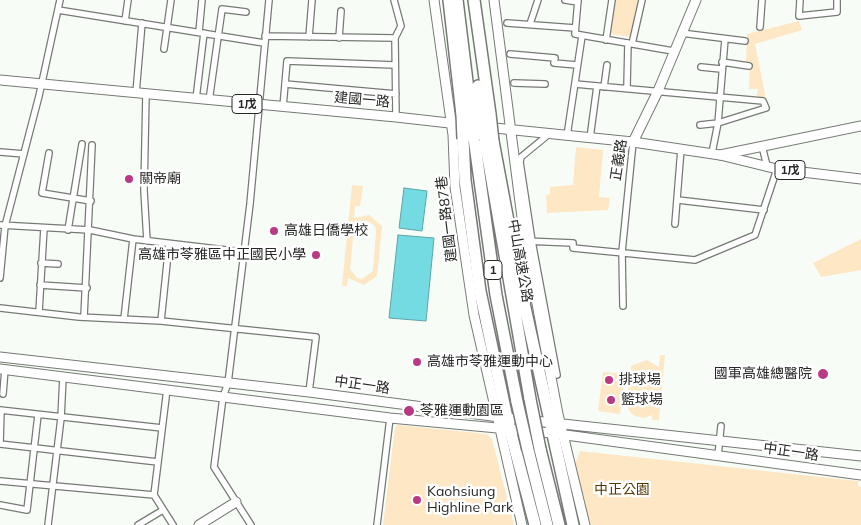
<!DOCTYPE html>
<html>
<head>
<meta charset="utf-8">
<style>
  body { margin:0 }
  canvas { display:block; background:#f7fdf6 }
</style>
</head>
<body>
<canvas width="861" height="525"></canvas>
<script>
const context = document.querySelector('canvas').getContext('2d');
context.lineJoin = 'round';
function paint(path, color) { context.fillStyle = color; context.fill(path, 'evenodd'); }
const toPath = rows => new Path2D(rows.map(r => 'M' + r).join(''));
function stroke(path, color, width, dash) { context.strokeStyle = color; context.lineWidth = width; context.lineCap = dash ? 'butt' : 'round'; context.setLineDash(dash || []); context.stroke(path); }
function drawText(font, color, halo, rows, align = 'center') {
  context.font = font + ' Mulish,"Noto Sans TC",sans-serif'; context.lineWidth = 5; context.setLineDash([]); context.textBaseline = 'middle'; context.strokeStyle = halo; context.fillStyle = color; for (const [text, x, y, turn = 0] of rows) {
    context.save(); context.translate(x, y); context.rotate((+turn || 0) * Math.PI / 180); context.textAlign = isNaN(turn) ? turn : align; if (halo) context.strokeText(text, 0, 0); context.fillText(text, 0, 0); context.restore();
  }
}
paint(toPath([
  [615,0,640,0,631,37,609,34],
  [799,21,802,30,755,44,766,99,756,98,758,89,749,89,750,64,746,63,747,34],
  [576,147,603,150,599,197,610,198,608,210,547,213,546,195,550,194,550,187,573,185],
  [352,185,363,186,360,206,355,206,354,218,369,215,382,226,377,276,364,285,348,278,347,286,342,286],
  [361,222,368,221,375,226,376,231,373,271,362,279,357,278,350,269,354,227],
  [861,239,861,270,821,277,813,263],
  [660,355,665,355,659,420,652,420,652,415,644,418,635,416,630,412,626,404,631,366,647,360,659,367],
  [603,372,626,374,620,414,598,411],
  [398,425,487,434,492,439,514,525,383,525,395,427],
  [580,451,858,481,858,486,861,487,861,525,591,525,575,464]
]), '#fde7c5');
const water = toPath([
  [404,188,427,191,422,231,399,228,404,188],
  [398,235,434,238,426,321,389,318,398,235]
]);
paint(water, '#73dbe1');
stroke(water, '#5ca5a9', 1);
const street = toPath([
  [394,0,401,26,395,38,396,117],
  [565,0,578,2],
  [578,0,575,34,673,51],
  [800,0,799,16,837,12,837,0],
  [58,10,264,43],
  [125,21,128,0],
  [507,23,575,28],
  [530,24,538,0],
  [760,27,762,0],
  [199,32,202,0],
  [681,33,745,41],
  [265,36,395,38],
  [309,37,312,0],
  [339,38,341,11],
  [606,40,612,0],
  [632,44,642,0],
  [164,49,171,0],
  [510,54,555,58,554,63,577,65],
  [722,62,749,66],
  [701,67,721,69],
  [514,83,545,84],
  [285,84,396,94],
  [575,84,763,101,766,108,718,123,700,125],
  [604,87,607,65],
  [627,87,628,43],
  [136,93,142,23],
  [146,94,144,191,147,241],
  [196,99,204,33],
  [209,101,222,9,246,12],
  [283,107,287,61,395,65],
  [549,134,521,157,520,162,532,241,557,375],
  [567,136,582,36],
  [590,138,597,86],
  [762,146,767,166],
  [0,152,24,154],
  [49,153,42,193,91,201],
  [712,153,718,123,725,39],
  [678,200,764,210],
  [675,224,681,149],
  [0,225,90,230,133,239,243,252],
  [68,230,82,144],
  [525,241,573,243,573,248,695,260,755,235,777,169],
  [41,263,58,264],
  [0,278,5,226,39,96,60,0],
  [40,285,87,288],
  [623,306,622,252,633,142],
  [0,308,79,317,161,321,316,337,309,392],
  [39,312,44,228],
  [84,317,92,145],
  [124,319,133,239],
  [161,321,169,244],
  [167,389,154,495,173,525],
  [3,394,5,369],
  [0,410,162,428],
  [0,444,158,462],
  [0,444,1,410],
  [718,456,721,426],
  [0,481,154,495],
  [0,505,27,510,38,415],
  [48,525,61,418,63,377],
  [138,525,163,510],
  [251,525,214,467,223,397,228,383,250,204,269,0],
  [377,525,390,418]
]);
const secondary = toPath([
  [434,0,453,135,455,187,474,315,522,525],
  [494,0,525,241,558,414,585,525],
  [633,142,658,91,696,0],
  [720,155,861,126],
  [0,357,309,392,507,418,861,456],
  [0,369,390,418,551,433,861,475],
  [199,525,236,502]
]);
const primary = toPath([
  [0,80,396,117,467,125],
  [485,127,633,142,720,155,777,169,861,179]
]);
const highway = toPath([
  [449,0,462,115],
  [457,0,471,114],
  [474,0,490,114],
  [478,86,482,114],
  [474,138,496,295,517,402],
  [463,139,465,180,480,291,507,418,535,525],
  [485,140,530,399],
  [493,141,520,285,573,525],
  [540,449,559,525],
  [528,450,547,525]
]);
stroke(street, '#767a75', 8);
stroke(secondary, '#767a75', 11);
stroke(primary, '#767a75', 11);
stroke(highway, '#767a75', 14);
stroke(street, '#fff', 5.5);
stroke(secondary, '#fff', 9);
stroke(primary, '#fff', 9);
stroke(highway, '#fff', 11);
const highwayBridge = toPath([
  [471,114,474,138],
  [482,114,485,140],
  [490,114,493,141],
  [462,115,463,139],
  [530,399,540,449],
  [517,402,528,450]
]);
stroke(highwayBridge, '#767a75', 14, []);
stroke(highwayBridge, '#fff', 11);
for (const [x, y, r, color] of [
  [129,179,5,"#ba3984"],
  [274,231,5,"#ba3984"],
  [316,255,5,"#ba3984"],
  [417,362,5,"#ba3984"],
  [823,374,6,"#ba3984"],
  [609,380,5,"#ba3984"],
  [611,400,5,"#ba3984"],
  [409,411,6,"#ba3984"],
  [417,500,5,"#ba3984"]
]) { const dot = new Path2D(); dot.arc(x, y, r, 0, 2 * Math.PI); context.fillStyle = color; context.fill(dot); stroke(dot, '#fff', 2); }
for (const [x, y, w] of [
  [247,104,30],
  [790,170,30],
  [493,270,18]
]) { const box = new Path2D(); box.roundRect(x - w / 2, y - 9.5, w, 19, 4); context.fillStyle = '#fff'; context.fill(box); stroke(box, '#262825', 1); }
drawText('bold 12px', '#262825', null, [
  ["1戊",247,104],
  ["1戊",790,170],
  ["1",493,270]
]);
drawText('14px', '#262825', '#fff', [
  ["建國一路",362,100,5],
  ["正義路",619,160,-81],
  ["建國一路87巷",447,219,-97],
  ["中山高速公路",520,261,80],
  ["中正一路",362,385,8],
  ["中正一路",791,452,8]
]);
drawText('14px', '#262825', '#fff', [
  ["關帝廟",139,179],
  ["高雄日僑學校",284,231],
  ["高雄市苓雅區中正國民小學",306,255,"right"],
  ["高雄市苓雅運動中心",427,362],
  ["國軍高雄總醫院",812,374,"right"],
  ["排球場",619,380],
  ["籃球場",621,400],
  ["苓雅運動園區",420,411],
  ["Kaohsiung",427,492],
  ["Highline Park",427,508]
], 'left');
drawText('14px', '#533800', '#fff', [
  ["中正公園",622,490]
]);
</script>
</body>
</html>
